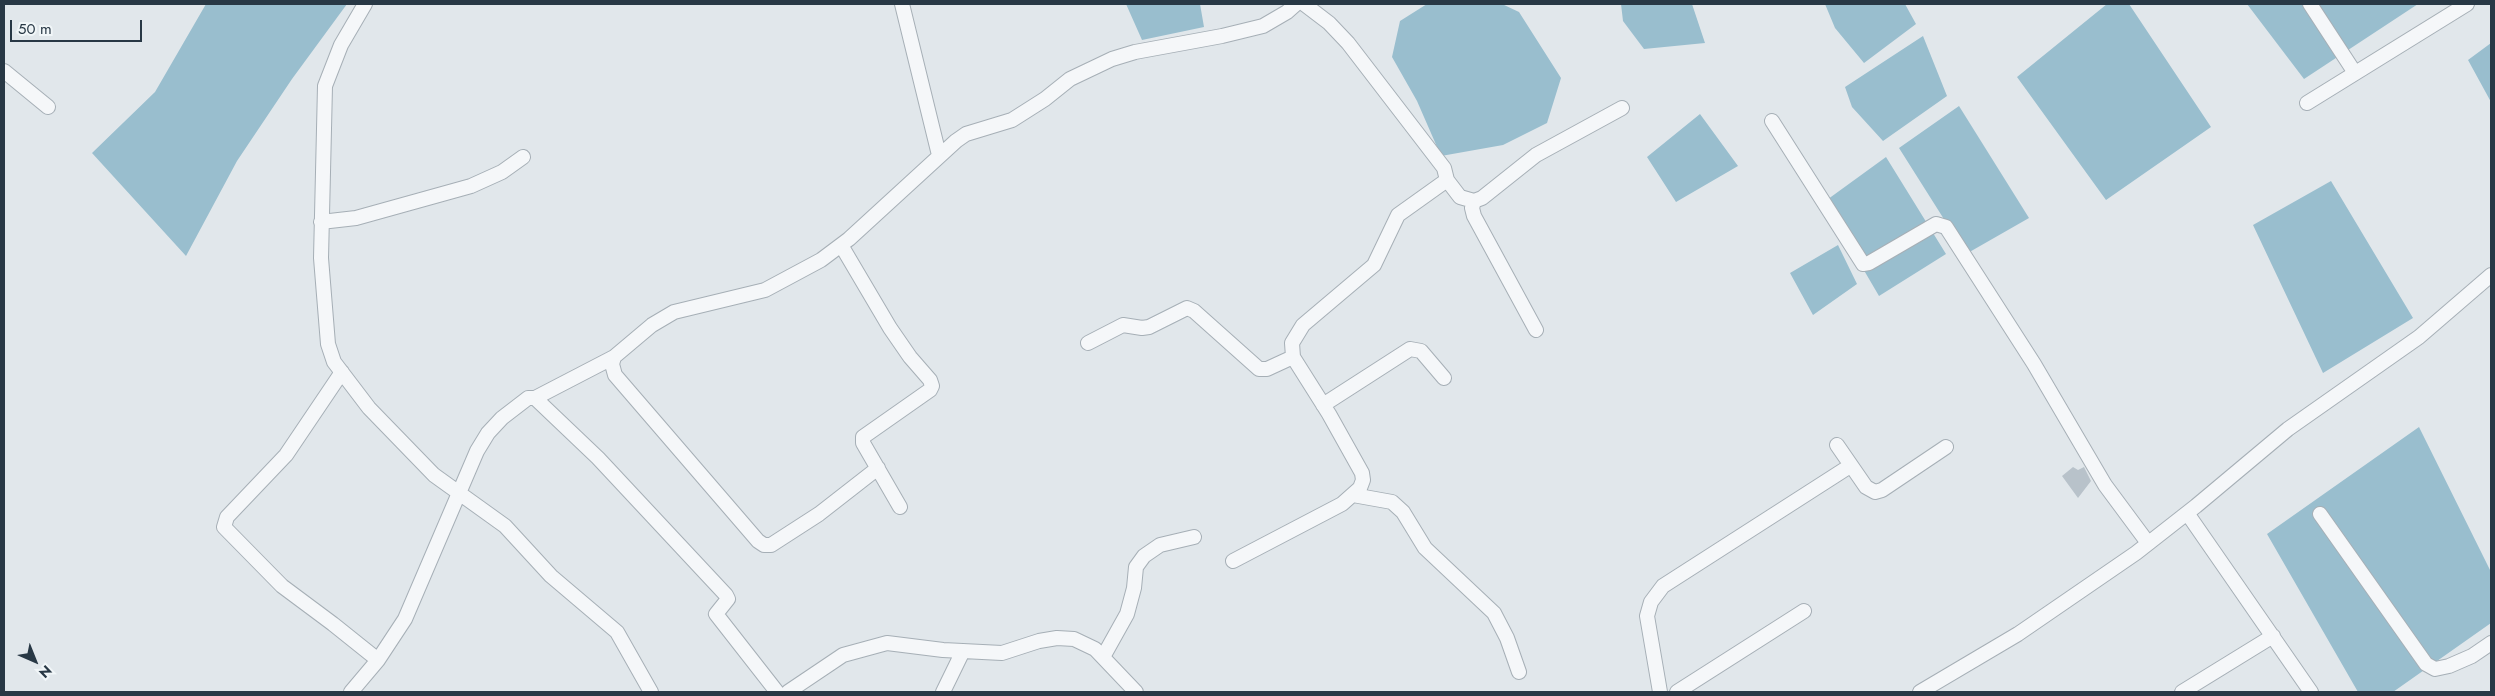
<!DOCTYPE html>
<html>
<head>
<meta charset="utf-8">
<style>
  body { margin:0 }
  #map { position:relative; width:2495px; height:696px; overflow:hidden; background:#e1e7eb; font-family:Jost,sans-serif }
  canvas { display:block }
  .frame { position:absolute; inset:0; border:5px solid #283845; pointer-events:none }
  .north { position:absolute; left:10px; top:636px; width:50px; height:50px; -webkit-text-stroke:4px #f1f6f8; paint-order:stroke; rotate:136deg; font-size:14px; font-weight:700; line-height:20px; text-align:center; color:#283845 }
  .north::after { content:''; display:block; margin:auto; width:18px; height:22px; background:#283845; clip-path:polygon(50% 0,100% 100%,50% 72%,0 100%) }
  .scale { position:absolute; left:10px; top:20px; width:132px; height:22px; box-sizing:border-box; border:2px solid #283845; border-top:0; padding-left:6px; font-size:15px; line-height:18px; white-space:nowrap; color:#283845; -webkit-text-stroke:4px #f1f6f8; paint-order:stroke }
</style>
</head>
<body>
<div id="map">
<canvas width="2495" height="696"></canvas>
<div class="frame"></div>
<div class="north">N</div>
<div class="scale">50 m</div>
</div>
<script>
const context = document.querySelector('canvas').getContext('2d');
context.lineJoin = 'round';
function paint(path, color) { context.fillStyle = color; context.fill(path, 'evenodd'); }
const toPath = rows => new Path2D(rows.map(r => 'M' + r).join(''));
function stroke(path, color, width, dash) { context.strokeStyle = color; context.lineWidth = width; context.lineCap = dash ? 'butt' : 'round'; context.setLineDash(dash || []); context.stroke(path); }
paint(toPath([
  [206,4,347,4,292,79,237,161,186,256,92,153,155,92],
  [1126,4,1200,4,1204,27,1142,40],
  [1427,4,1502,4,1519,12,1561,78,1547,123,1503,145,1441,156,1417,101,1392,57,1400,21],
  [1621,4,1692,4,1705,43,1644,49,1623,21],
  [1825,4,1905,4,1916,24,1864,63,1835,28],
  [2107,4,2129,4,2211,127,2106,200,2017,77],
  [2247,4,2418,4,2304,79],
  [1923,36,1947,96,1883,141,1852,107,1845,87],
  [2491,43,2491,102,2468,60],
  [1959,106,2029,218,1966,254,1899,148],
  [1700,114,1738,166,1676,202,1647,157],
  [1886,157,1946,254,1879,296,1824,202],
  [2331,181,2413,318,2323,373,2253,225],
  [1838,245,1857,284,1813,315,1790,273],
  [2419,427,2491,572,2491,623,2393,692,2358,692,2267,534]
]), '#99bece');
paint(toPath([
  [2073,467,2078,470,2084,467,2091,481,2078,498,2062,476]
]), '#b8c2ca');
const street = toPath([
  [365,4,341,45,325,86,321,258,328,344,334,362,369,408,434,475,505,526,551,576,617,632,651,692],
  [902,4,939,155],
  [2310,4,2355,73],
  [4,71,48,107],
  [2307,103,2467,4],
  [1772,121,1863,264,1869,263,1936,224,1946,227,2034,364,2105,485,2148,543],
  [1447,180,1460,197,1474,201,1482,198,1536,155,1622,108],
  [1474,201,1472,208,1474,216,1536,330],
  [321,222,356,218,471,186,502,172,523,157],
  [841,245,890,328,910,357,930,380,932,386,930,390,863,437,863,443,900,507],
  [1088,343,1123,325,1142,328,1149,327,1187,308,1194,311,1259,369,1267,369,1293,357],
  [342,372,286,455,227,517,224,527,282,586,333,624,378,660],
  [535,398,614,357],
  [1323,405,1410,349,1421,351,1444,378],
  [1837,445,1866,487,1875,492,1882,490,1946,447],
  [878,468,819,514,771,545,764,545,758,541,615,375,612,364,614,357,652,325,674,312,765,290,821,260,849,239,956,141,966,134,1012,120,1045,99,1070,79,1112,59,1135,52,1222,36,1263,26,1287,12,1296,4],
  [1353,495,1392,502,1403,512,1425,548,1494,613,1507,638,1519,672],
  [2187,513,2311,692],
  [2320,514,2426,664,2435,669,2449,666,2472,656,2491,643],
  [1233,561,1342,504,1360,488,1363,480,1362,473,1329,414,1293,357,1292,343,1303,325,1374,265,1398,215,1447,180,1444,168,1348,43,1329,23,1304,4],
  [1103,657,1127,614,1134,588,1136,567,1144,556,1160,545,1194,537],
  [351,692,378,660,405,619,477,451,488,433,502,418,528,398,535,398,598,458,726,595,728,599,716,614,777,692],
  [788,692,843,655,887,643,943,650,1002,653,1039,641,1057,638,1074,639,1095,649,1136,692],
  [943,692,963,651],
  [1660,692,1647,616,1651,602,1663,586,1850,466],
  [1677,692,1804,611],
  [1920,692,2018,634,2136,553,2196,506,2288,429,2419,337,2491,275],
  [2182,692,2273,636]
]);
stroke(street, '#a6afb6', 16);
stroke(street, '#f5f7f9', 14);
</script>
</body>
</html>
